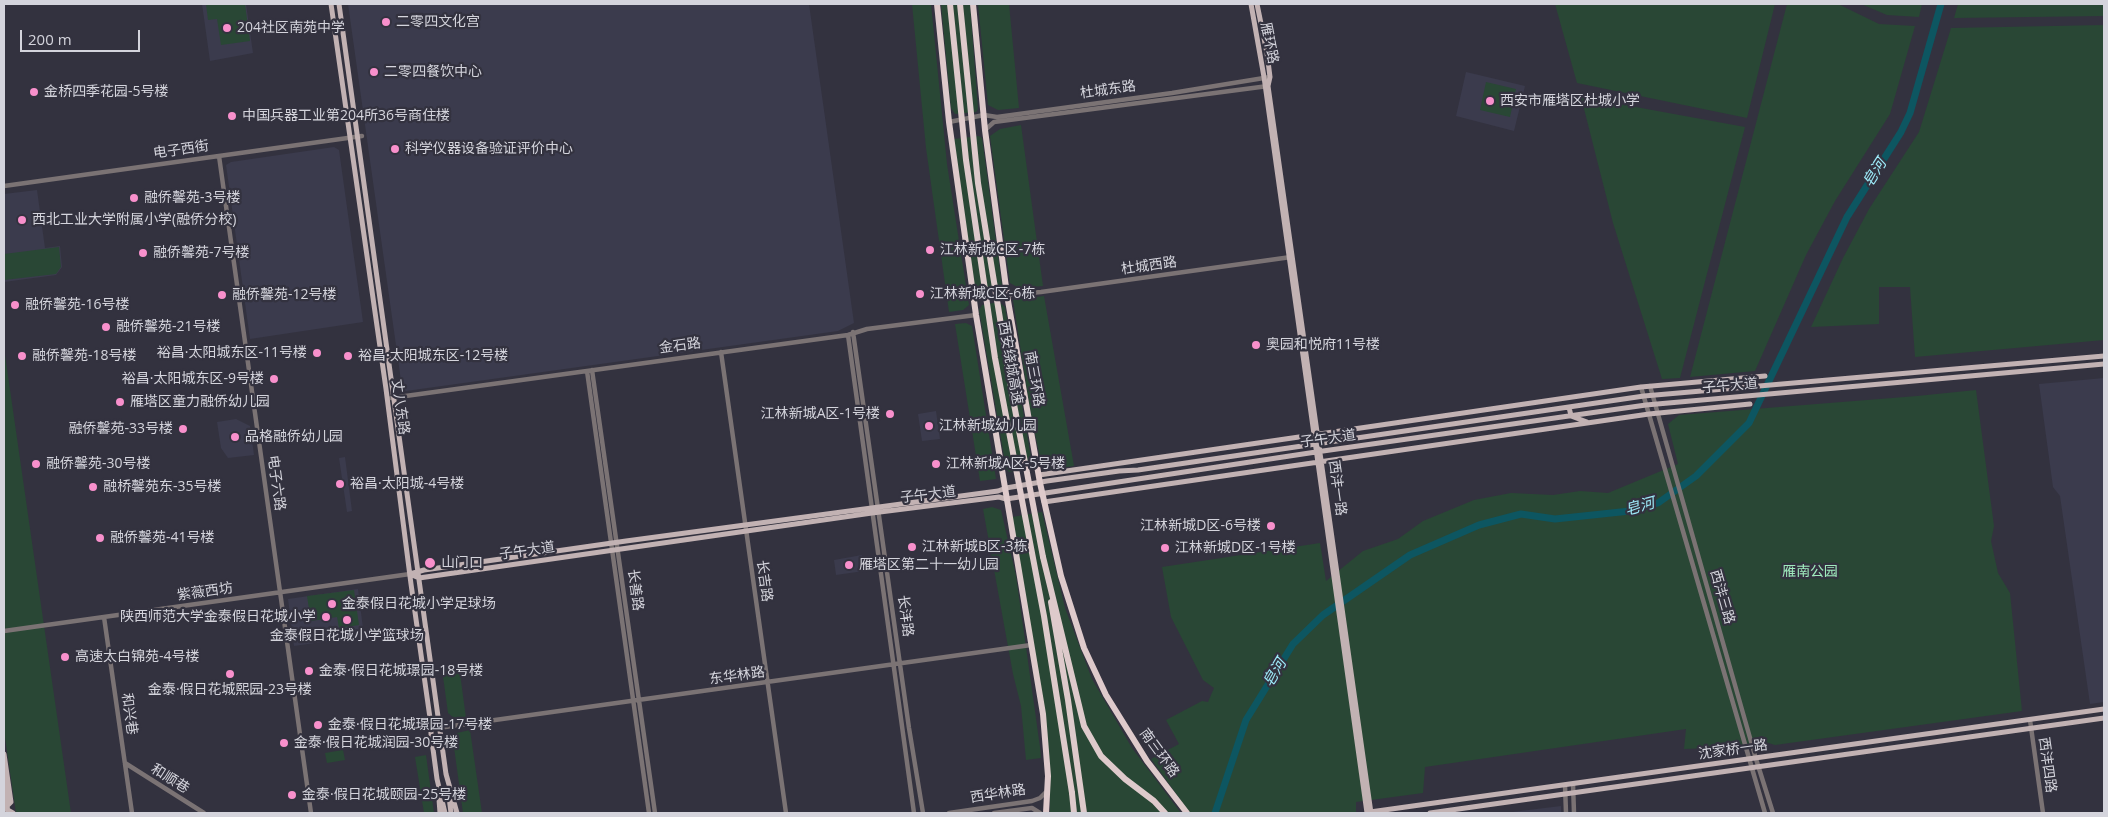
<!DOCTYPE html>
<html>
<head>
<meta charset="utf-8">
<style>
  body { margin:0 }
  #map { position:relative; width:2108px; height:817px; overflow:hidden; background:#33323f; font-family:"Open Sans",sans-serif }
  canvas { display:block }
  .frame { position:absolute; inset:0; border:5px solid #d4d4dc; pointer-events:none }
  .scale { position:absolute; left:20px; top:30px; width:120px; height:22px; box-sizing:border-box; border:2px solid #d4d4dc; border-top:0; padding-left:6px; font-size:15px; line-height:18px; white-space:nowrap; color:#d4d4dc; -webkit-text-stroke:4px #33323f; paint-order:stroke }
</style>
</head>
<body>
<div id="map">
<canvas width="2108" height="817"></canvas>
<div class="frame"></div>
<div class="scale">200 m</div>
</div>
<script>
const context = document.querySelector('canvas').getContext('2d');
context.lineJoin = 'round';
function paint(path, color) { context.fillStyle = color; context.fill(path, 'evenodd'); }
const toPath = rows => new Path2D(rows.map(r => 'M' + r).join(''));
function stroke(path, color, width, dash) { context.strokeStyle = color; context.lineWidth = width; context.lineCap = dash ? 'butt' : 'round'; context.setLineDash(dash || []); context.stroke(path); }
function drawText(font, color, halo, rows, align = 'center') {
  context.font = font + ' "Open Sans","Noto Sans SC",sans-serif'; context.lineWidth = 4.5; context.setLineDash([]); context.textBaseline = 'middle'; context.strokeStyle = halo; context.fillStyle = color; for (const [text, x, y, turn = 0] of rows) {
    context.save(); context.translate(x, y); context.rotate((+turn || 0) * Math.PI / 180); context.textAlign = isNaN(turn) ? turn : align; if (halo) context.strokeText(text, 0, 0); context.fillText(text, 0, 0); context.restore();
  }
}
paint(toPath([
  [202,4,246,4,253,53,210,61],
  [348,4,809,4,854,323,838,331,406,391,402,388],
  [1466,72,1525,86,1514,131,1456,116],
  [334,147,339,150,363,322,250,339,226,165,231,162],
  [37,190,45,248,60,246,62,267,56,275,4,282,4,194],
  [2104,378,2104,702,2090,704,2060,496,2053,487,2039,384],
  [936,411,940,439,922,441,918,414],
  [236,419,250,426,254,455,228,458,221,448,217,422],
  [345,457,352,511,347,512,339,458],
  [862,555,864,571,836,575,834,560],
  [358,589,364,636,294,646,288,599],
  [1561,806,1561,813,1504,813]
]), '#3b3b4d');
paint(toPath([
  [206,4,245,4,250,41,221,45,217,19,208,20],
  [912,4,931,4,947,164,969,305,963,310,949,312,926,148],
  [941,4,970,4,978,109,976,112,955,114,951,108],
  [978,4,1009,4,1019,108,998,110,988,105],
  [1555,4,1775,4,1747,118,1577,83],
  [1787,4,1838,4,1879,24,1915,26,1890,114,1835,201,1806,255,1755,371,1690,377],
  [1861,4,1922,4,1919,17,1887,15],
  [1958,4,2104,4,2104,16,1954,18],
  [2104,25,2104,340,1915,357,1910,287,1879,287,1879,324,1811,327,1843,258,1869,209,1919,132,1951,28],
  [1486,82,1516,89,1510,117,1480,110],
  [1581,97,1745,127,1680,378,1662,379,1613,223],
  [1021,125,1043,286,1019,288,1010,283,990,136,1000,129],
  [979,136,982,138,1002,285,1000,288,975,291,954,139],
  [59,247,61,267,56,274,4,280,4,254],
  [1044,296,1074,466,1052,469,1042,468,1030,409,1013,300],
  [999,302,1005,307,1032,463,1029,468,1009,472,1006,468,979,310,982,305],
  [966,323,972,326,996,479,980,481,955,324],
  [4,348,71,813,16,813,4,731],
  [1976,390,1994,526,1991,541,1998,573,2010,593,2022,711,1775,745,1762,741,1734,747,1684,749,1686,729,1425,767,1423,793,1356,802,1356,813,1190,813,1151,759,1179,744,1166,720,1202,701,1208,702,1214,688,1203,680,1171,617,1162,567,1320,543,1326,581,1363,551,1398,539,1423,521,1474,500,1511,493,1553,495,1580,491,1608,493,1678,464,1668,424,1679,415,1917,396],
  [992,507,1001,510,1016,576,1040,747,1041,758,1026,760,1021,706,1013,674,983,509],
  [1042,512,1065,608,1092,679,1132,748,1181,813,1050,813,1050,776,1012,517],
  [354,590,359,625,339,628,337,617,311,621,307,596],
  [459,666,466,718,456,720,448,713,442,669],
  [470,730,482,813,463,813,453,740,457,733],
  [343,750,345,760,327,763,325,753],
  [426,755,434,813,424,813,415,757]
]), '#294735');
stroke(toPath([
  [1215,813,1246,720,1293,644,1323,615,1410,555,1479,525,1521,514,1555,519,1630,511,1658,503,1696,476,1749,423,1847,217,1901,132,1910,113,1941,4]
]), '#0d5661', 7);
stroke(toPath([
  [949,122,984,115,997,117,1172,93,1270,77],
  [985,130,994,122,1268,86],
  [219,156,311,813],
  [4,186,362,136],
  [1007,295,1041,292,1291,257],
  [853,332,909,728,923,813],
  [848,335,914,813],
  [721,352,786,813],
  [592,370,655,813],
  [587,371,649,813],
  [1650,386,1756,759,1773,813],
  [1641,387,1765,813],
  [391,398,848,335,867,329,976,315],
  [104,617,132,813],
  [4,631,410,574],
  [2030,720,2043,813],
  [445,727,1031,645],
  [125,763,204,813],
  [1573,784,1574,813],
  [1565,785,1566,813],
  [949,813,1032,801,1040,798,1047,791],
  [994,813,1032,808,1040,813]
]), '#7b7374', 4.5);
stroke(toPath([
  [331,4,386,389,411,584,431,725,431,734,437,779,445,813],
  [339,4,446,774,457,813],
  [1251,4,1264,77,1367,813],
  [1257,4,1267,53,1270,77,1268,86,1371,813],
  [1569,407,1571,416,1587,422],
  [1039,475,1641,387,1765,376],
  [1044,502,1649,414,1750,404],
  [410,574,419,578,872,513,999,497,1006,499,1316,452,1646,405,2104,364],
  [410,574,424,570,626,541,998,491,1006,488,1047,481,1119,471,1138,470,1644,396,2104,356],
  [4,754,11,802,7,806],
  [4,781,8,813],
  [448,789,451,813],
  [439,799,440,813],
  [4,808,13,813],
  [1370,812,2104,709],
  [1430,813,2104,718]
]), '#c2b2b3', 5);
stroke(toPath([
  [937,4,949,122,976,315,1043,714,1048,776,1046,813],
  [973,4,985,130,1007,295,1040,483,1061,576,1084,648,1106,695,1147,761,1187,813],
  [1043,557,1084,726,1101,756,1125,779,1154,801,1165,813],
  [1051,602,1068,700,1084,813],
  [1072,793,1074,813]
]), '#decacb', 6);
stroke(toPath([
  [950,4,966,160,995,358,1044,616,1072,793],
  [960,4,978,183,1013,399,1043,557]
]), '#decacb', 6);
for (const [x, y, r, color] of [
  [386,22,5,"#f890cc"],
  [227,28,5,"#f890cc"],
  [374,72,5,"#f890cc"],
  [34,92,5,"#f890cc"],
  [1490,101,5,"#f890cc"],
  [232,116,5,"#f890cc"],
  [395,149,5,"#f890cc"],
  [134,198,5,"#f890cc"],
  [22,220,5,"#f890cc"],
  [930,250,5,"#f890cc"],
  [143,253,5,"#f890cc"],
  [920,294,5,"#f890cc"],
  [222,295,5,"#f890cc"],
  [15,305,5,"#f890cc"],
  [106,327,5,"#f890cc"],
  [1256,345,5,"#f890cc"],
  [317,353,5,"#f890cc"],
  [22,356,5,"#f890cc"],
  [348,356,5,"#f890cc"],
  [274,379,5,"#f890cc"],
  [120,402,5,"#f890cc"],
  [890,414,5,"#f890cc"],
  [929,426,5,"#f890cc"],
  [183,429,5,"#f890cc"],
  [235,437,5,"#f890cc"],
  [36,464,5,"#f890cc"],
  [936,464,5,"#f890cc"],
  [340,484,5,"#f890cc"],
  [93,487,5,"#f890cc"],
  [1271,526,5,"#f890cc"],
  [100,538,5,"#f890cc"],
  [912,547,5,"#f890cc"],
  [1165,548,5,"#f890cc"],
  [430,563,6,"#f890cc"],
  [849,565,5,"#f890cc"],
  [332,604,5,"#f890cc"],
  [326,617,5,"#f890cc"],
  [347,620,5,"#f890cc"],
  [65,657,5,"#f890cc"],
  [309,671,5,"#f890cc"],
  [230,674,5,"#f890cc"],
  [318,725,5,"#f890cc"],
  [284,743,5,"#f890cc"],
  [292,795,5,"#f890cc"]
]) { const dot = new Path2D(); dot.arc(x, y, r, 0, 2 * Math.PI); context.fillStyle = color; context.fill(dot); stroke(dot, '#33323f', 2); }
drawText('14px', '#d4d4dc', '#33323f', [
  ["二零四文化宫",396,22],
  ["204社区南苑中学",237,28],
  ["二零四餐饮中心",384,72],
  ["金桥四季花园-5号楼",44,92],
  ["西安市雁塔区杜城小学",1500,101],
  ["中国兵器工业第204所36号商住楼",242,116],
  ["科学仪器设备验证评价中心",405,149],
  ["融侨馨苑-3号楼",144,198],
  ["西北工业大学附属小学(融侨分校)",32,220],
  ["江林新城C区-7栋",940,250],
  ["融侨馨苑-7号楼",153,253],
  ["江林新城C区-6栋",930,294],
  ["融侨馨苑-12号楼",232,295],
  ["融侨馨苑-16号楼",25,305],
  ["融侨馨苑-21号楼",116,327],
  ["奥园和悦府11号楼",1266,345],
  ["裕昌·太阳城东区-11号楼",307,353,"right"],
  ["融侨馨苑-18号楼",32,356],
  ["裕昌·太阳城东区-12号楼",358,356],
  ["裕昌·太阳城东区-9号楼",264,379,"right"],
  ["雁塔区童力融侨幼儿园",130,402],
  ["江林新城A区-1号楼",880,414,"right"],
  ["江林新城幼儿园",939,426],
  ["融侨馨苑-33号楼",173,429,"right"],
  ["品格融侨幼儿园",245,437],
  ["融侨馨苑-30号楼",46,464],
  ["江林新城A区-5号楼",946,464],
  ["裕昌·太阳城-4号楼",350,484],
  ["融桥馨苑东-35号楼",103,487],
  ["江林新城D区-6号楼",1261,526,"right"],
  ["融侨馨苑-41号楼",110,538],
  ["江林新城B区-3栋",922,547],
  ["江林新城D区-1号楼",1175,548],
  ["山门口",441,563],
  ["雁塔区第二十一幼儿园",859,565],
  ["金泰假日花城小学足球场",342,604],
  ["陕西师范大学金泰假日花城小学",316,617,"right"],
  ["金泰假日花城小学篮球场",347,636,"center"],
  ["高速太白锦苑-4号楼",75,657],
  ["金泰·假日花城璟园-18号楼",319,671],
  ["金泰·假日花城熙园-23号楼",230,690,"center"],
  ["金泰·假日花城璟园-17号楼",328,725],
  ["金泰·假日花城润园-30号楼",294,743],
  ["金泰·假日花城颐园-25号楼",302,795]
], 'left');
drawText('14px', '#d4d4dc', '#33323f', [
  ["雁环路",1269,43,79],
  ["杜城东路",1108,90,-8],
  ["电子西街",181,150,-8],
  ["杜城西路",1149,266,-8],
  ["金石路",680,346,-8],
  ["西安绕城高速",1010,363,80],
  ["南三环路",1034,379,80],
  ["子午大道",1730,386,-5],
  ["丈八东路",400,407,82],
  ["子午大道",1328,439,-8],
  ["电子六路",276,483,82],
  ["西沣一路",1337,488,82],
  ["子午大道",928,495,-7],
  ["子午大道",527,551,-8],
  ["长吉路",764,581,82],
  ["长善路",635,590,82],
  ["紫薇西坊",205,592,-8],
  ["西沣三路",1722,597,74],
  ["长沣路",905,616,82],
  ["东华林路",737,676,-8],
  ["和兴巷",129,714,82],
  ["沈家桥一路",1733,750,-8],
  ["南三环路",1159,753,54],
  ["西沣四路",2047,765,82],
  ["和顺巷",170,779,32],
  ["西华林路",998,794,-9]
]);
drawText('14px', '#9feabd', '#33323f', [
  ["雁南公园",1810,572]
]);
drawText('italic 15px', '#9eecfa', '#33323f', [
  ["皂河",1875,173,-57],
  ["皂河",1640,507,-15],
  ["皂河",1275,673,-59]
]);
</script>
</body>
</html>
